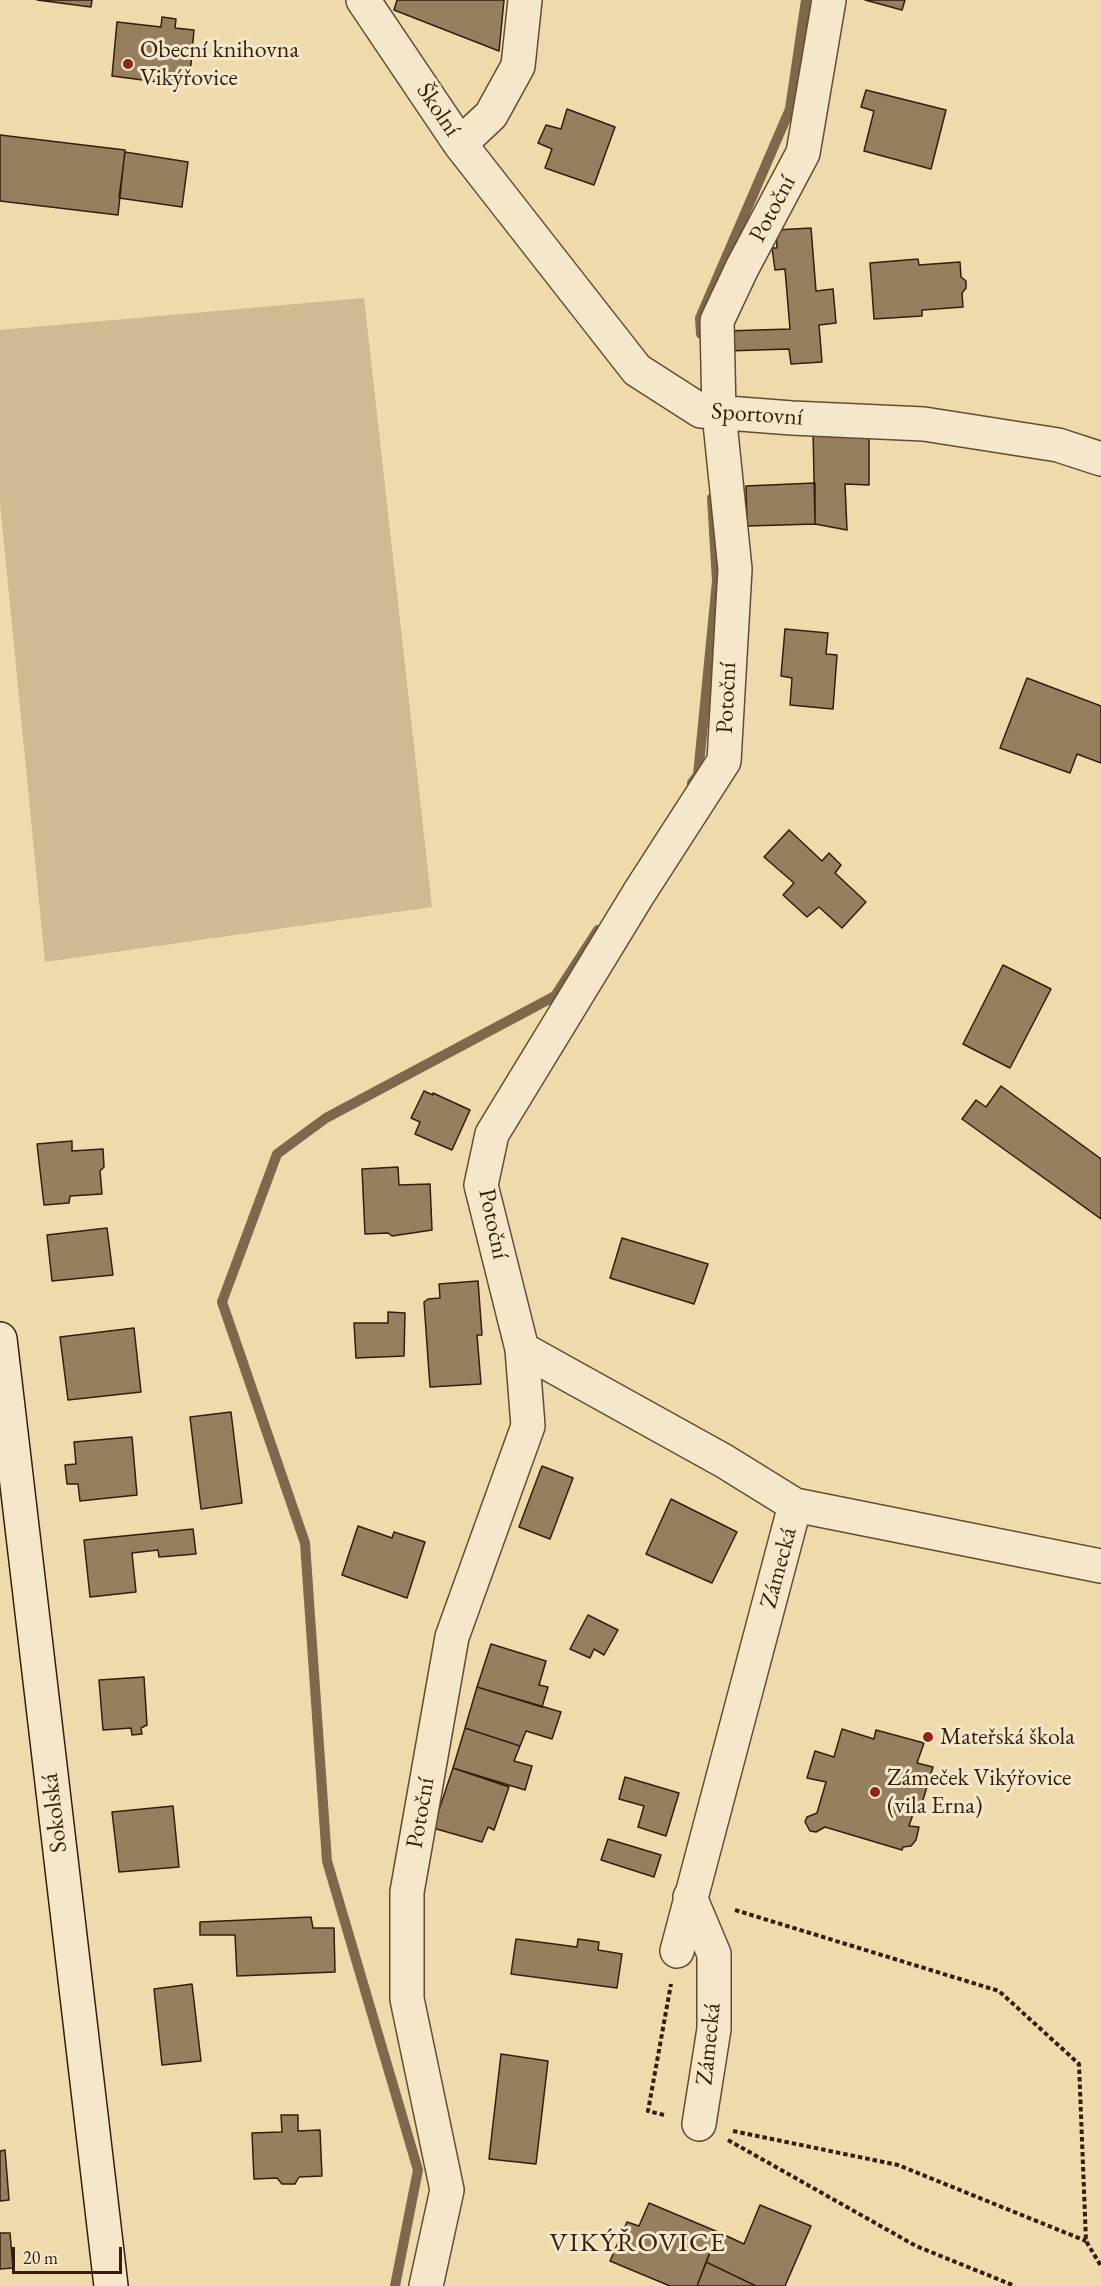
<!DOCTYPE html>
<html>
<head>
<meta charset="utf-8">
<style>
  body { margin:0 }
  #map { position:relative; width:1101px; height:2286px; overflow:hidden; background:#efdaac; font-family:"EB Garamond",serif }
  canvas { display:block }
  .scale { position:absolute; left:12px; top:2247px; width:110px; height:27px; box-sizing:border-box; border:3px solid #351c0b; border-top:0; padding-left:8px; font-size:18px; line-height:21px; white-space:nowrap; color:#351c0b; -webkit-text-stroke:4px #f5e7c9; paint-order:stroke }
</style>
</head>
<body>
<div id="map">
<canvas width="1101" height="2286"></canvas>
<div class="scale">20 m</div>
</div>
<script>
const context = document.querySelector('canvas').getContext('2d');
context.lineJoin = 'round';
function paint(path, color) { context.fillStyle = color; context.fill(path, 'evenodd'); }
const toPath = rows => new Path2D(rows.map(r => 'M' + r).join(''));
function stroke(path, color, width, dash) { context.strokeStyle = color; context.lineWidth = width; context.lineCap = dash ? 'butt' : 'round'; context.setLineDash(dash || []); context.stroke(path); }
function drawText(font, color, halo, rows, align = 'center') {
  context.font = font + ' "EB Garamond",serif'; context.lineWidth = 6; context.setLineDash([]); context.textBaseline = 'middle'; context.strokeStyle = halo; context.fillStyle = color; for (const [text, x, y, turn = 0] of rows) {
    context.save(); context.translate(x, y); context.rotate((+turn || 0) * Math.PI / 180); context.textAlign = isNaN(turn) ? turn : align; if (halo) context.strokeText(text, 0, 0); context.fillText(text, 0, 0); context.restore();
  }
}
paint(toPath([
  [364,298,432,907,45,962,0,503,0,330]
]), '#cfba91');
stroke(toPath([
  [701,334,700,318,790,109,806,0],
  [692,783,698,775,717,581,712,498],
  [395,2286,418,2170,327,1861,305,1543,222,1302,277,1154,326,1118,555,996,598,930]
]), '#7f674b', 10);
const building = toPath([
  [37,0,92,0,91,7,37,0],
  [397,0,504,0,499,51,394,10,397,0],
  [865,0,905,0,902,10,865,0],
  [162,17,176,19,175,28,194,30,189,86,112,76,117,22,161,27,162,17],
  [866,90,946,110,931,169,864,151,874,111,861,107,866,90],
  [567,109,615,127,594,185,545,168,552,149,538,143,546,125,561,129,567,109],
  [0,135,125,150,118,215,0,201,0,135],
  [125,152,188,162,182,207,119,198,125,152],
  [811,228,816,291,833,289,836,323,819,325,822,362,791,364,789,349,727,351,725,331,790,329,785,269,775,270,772,248,777,248,776,230,811,228],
  [918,259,919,265,960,262,961,277,966,281,966,288,962,293,963,307,922,310,922,316,874,319,870,263,918,259],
  [813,430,869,432,869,485,845,484,847,530,815,524,813,430],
  [815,483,815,524,747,526,746,486,815,483],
  [785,629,828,633,826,654,837,655,833,709,790,705,792,678,781,676,785,629],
  [1027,678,1101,706,1101,763,1077,754,1070,773,1000,748,1027,678],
  [789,830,822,861,829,853,841,865,835,873,866,902,842,928,819,907,807,917,783,895,794,883,764,857,789,830],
  [1003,965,1051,989,1010,1068,963,1044,1003,965],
  [1001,1086,1101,1159,1101,1219,962,1119,976,1100,986,1107,1001,1086],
  [424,1091,433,1095,433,1093,470,1110,452,1150,415,1134,420,1122,411,1118,424,1091],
  [72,1141,72,1151,103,1149,104,1167,100,1171,102,1194,70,1196,69,1203,44,1205,37,1144,72,1141],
  [398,1167,399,1185,430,1184,432,1230,392,1236,388,1233,365,1234,362,1169,398,1167],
  [107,1228,113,1275,52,1281,47,1235,107,1228],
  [622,1238,708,1264,694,1304,610,1278,622,1238],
  [478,1281,482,1335,477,1335,481,1384,430,1387,424,1302,428,1299,440,1298,439,1284,478,1281],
  [388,1312,405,1313,404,1356,356,1358,354,1323,388,1323,388,1312],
  [134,1328,141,1392,68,1400,60,1337,134,1328],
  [231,1412,242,1503,201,1509,190,1417,231,1412],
  [132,1437,137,1495,80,1501,78,1484,67,1484,65,1465,76,1464,74,1442,132,1437],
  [542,1466,573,1478,550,1539,519,1527,542,1466],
  [671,1499,737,1532,712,1583,646,1554,671,1499],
  [358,1526,392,1538,394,1532,425,1542,407,1598,342,1575,358,1526],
  [193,1529,196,1554,159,1557,158,1550,132,1553,136,1592,90,1597,84,1540,193,1529],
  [588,1615,618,1630,604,1655,594,1649,590,1658,570,1649,588,1615],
  [491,1644,546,1661,539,1685,548,1687,542,1707,477,1687,491,1644],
  [144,1677,147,1725,141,1728,142,1734,132,1735,131,1728,103,1730,99,1680,144,1677],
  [477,1687,561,1712,552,1739,526,1731,520,1746,465,1728,477,1687],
  [465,1728,520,1746,514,1761,532,1766,525,1790,453,1768,465,1728],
  [842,1729,874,1739,876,1730,924,1743,917,1763,933,1767,922,1803,917,1802,909,1826,919,1827,916,1840,911,1846,903,1847,902,1850,825,1827,816,1832,810,1831,805,1822,807,1817,817,1813,826,1782,807,1778,815,1751,834,1757,842,1729],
  [453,1768,509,1787,494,1830,488,1827,482,1842,433,1828,453,1768],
  [625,1777,679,1793,666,1836,638,1827,644,1806,619,1799,625,1777],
  [173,1806,179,1867,119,1872,112,1812,173,1806],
  [608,1839,661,1855,654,1877,601,1860,608,1839],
  [311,1917,313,1928,334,1928,335,1972,237,1976,235,1935,200,1935,200,1922,311,1917],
  [516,1939,577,1947,578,1939,599,1942,598,1950,622,1954,617,1988,511,1974,516,1939],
  [192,1984,201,2061,162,2065,154,1989,192,1984],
  [501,2054,548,2061,536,2164,489,2159,501,2054],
  [281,2115,298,2115,298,2131,320,2130,322,2176,299,2177,295,2184,282,2184,277,2178,254,2179,252,2133,282,2132,281,2115],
  [5,2150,9,2200,0,2201,0,2151,5,2150],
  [649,2203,718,2232,697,2286,670,2286,610,2261,627,2222,639,2226,649,2203],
  [760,2205,811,2226,785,2286,756,2286,706,2262,718,2232,744,2244,760,2205],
  [0,2233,10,2233,13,2268,0,2269,0,2233],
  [706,2262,756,2286,697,2286,706,2262]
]);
paint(building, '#967f5f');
stroke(building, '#351c0b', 1.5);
const street = toPath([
  [363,0,460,144,491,115,518,66,525,0],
  [460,144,637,370,701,411,792,418,924,424,1058,445,1101,459],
  [522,1349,724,1461,795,1505],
  [690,1897,714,1954,714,2029,699,2124],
  [677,1951,795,1505,1101,1566],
  [426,2286,447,2190,407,1999,407,1892,452,1637,528,1426,522,1349,481,1185,492,1134,639,893,724,761,735,569,719,413,717,321,742,268,803,153,829,0]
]);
const secondary = toPath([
  [0,1339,111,2286]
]);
stroke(street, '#644c33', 36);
stroke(secondary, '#351c0b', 36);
stroke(toPath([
  [735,1910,999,1991,1079,2064,1086,2241,1101,2266],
  [664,2115,648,2111,671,1984],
  [733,2131,898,2165,1086,2241],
  [728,2140,916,2246,1015,2286]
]), '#351c0b', 4, [4.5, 3]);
stroke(street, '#f5e7c9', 33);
stroke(secondary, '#f5e7c9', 33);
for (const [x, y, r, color] of [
  [128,64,6,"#8f2418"],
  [928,1737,6,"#8f2418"],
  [875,1792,6,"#8f2418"]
]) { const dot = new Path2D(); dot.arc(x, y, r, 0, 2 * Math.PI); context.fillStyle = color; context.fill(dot); stroke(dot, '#f5e7c9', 2); }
drawText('24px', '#351c0b', '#f5e7c9', [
  ["Obecní knihovna",140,50],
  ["Vikýřovice",140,78],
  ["Mateřská škola",940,1737],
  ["Zámeček Vikýřovice",887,1778],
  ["(vila Erna)",887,1806]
], 'left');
drawText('24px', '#351c0b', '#f5e7c9', [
  ["Školní",438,110,56],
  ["Potoční",773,209,-62],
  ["Sportovní",757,415,4],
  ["Potoční",727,698,-87],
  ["Potoční",493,1224,78],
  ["Zámecká",779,1568,-75],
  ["Sokolská",55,1813,-97],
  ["Potoční",421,1813,-80],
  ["Zámecká",709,2044,-84]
]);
context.letterSpacing = '1.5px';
drawText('27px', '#351c0b', '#f5e7c9', [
  ["VIKÝŘOVICE",638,2244]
]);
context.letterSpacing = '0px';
</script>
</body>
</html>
